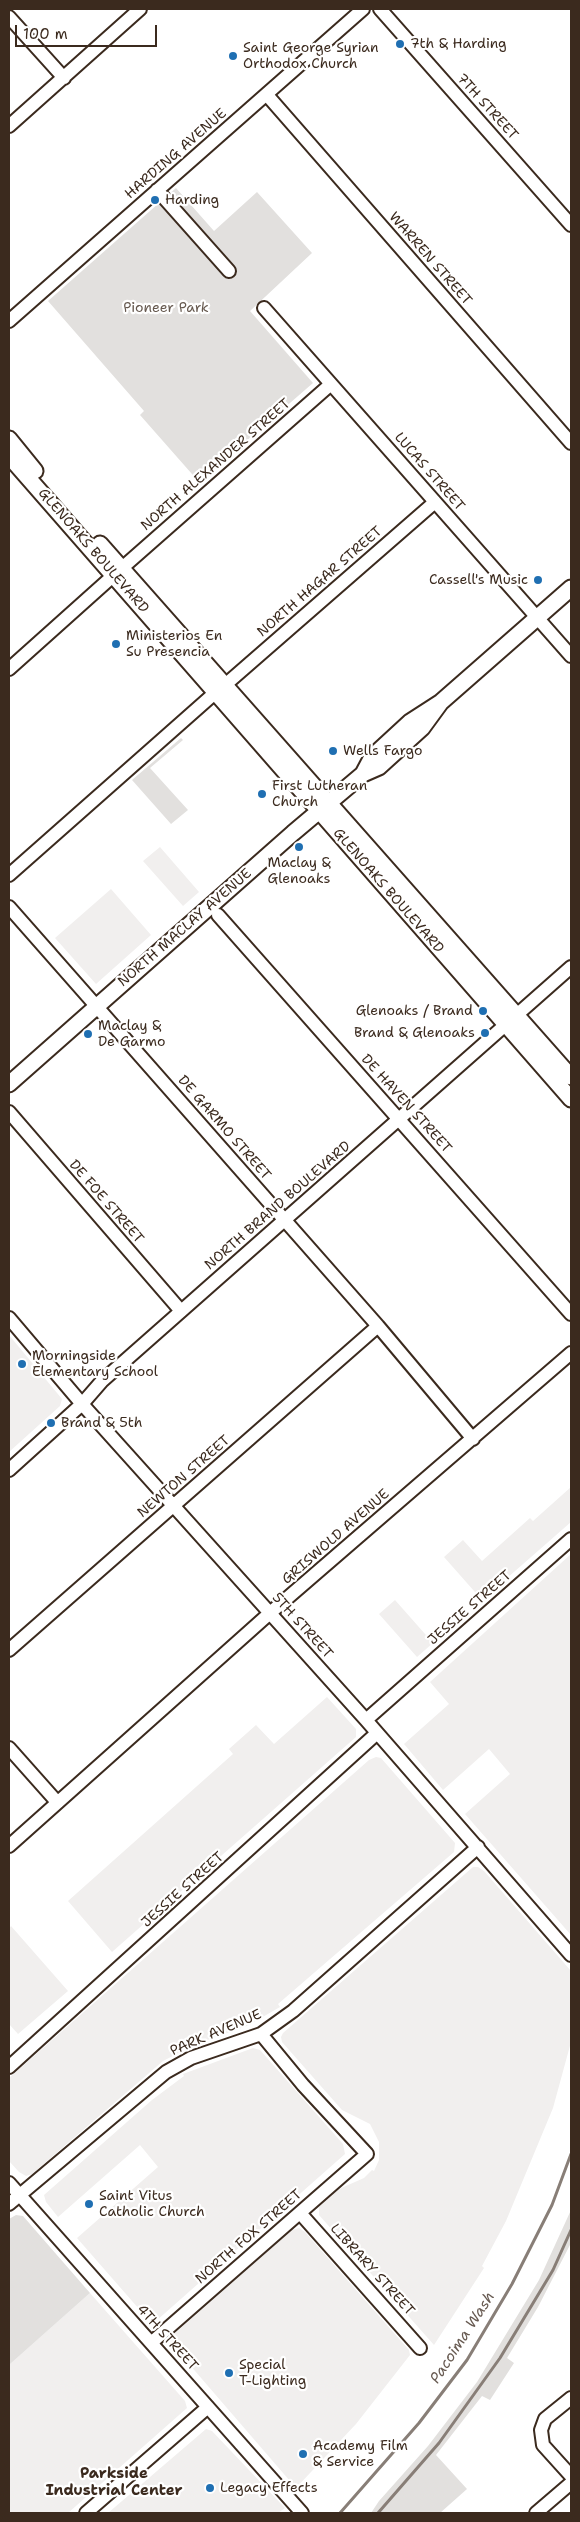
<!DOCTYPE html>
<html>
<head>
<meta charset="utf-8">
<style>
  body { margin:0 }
  #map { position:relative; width:580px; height:2522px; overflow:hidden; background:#fff; font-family:"Shantell Sans",sans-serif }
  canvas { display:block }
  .frame { position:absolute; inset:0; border:10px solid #3b2a1e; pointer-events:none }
  .scale { position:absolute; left:15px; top:25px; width:142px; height:22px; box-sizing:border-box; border:2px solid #3b2a1e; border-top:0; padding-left:6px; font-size:15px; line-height:18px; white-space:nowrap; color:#3b2a1e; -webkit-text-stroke:4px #fff; paint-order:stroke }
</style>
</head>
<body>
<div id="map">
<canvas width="580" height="2522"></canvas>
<div class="frame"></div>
<div class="scale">100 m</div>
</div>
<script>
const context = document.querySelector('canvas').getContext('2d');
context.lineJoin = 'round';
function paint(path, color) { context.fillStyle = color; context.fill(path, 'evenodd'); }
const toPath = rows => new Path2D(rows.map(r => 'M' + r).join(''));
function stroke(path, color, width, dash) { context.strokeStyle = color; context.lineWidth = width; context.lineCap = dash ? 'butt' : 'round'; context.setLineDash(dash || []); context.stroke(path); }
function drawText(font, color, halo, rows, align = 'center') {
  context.font = font + ' "Shantell Sans",sans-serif'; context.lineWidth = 4.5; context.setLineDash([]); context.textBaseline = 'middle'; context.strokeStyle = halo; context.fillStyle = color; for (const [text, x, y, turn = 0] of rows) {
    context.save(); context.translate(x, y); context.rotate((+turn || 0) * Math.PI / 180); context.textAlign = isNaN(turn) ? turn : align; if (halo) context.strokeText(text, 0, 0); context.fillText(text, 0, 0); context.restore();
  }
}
paint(toPath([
  [160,847,199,892,183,906,143,861],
  [111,889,151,935,96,984,55,938],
  [9,1335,62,1399,60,1406,9,1452],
  [571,1487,571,1522,482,1600,444,1557,463,1540,482,1561,530,1518,533,1521],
  [571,1554,571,1935,465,1814,510,1774,489,1749,443,1790,404,1744,449,1704,430,1682],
  [395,1600,433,1643,417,1657,379,1614],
  [327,1697,356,1729,356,1737,112,1952,68,1901,233,1754,229,1749,256,1725,274,1744],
  [376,1757,381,1758,455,1843,454,1852,278,2004,280,2007,247,2026,196,2044,163,2061,32,2174,26,2176,19,2172,9,2161,9,2078,369,1760],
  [473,1867,478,1867,484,1871,571,1971,571,2042,553,2108,506,2221,482,2266,484,2268,434,2345,319,2215,319,2207,339,2189,364,2178,372,2170,374,2171,379,2160,379,2142,370,2124,342,2110,282,2042,281,2037,283,2033],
  [11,1926,68,1991,18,2034,9,2024,9,1929],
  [253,2048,260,2050,343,2144,345,2154,156,2321,152,2320,146,2317,77,2238,158,2167,140,2145,58,2217,46,2202,44,2195,152,2100,184,2076,183,2074],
  [299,2228,305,2232,409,2350,410,2355,356,2424,296,2488,170,2342,173,2335,292,2230],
  [90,2293,185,2401,187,2408,68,2513,9,2513,9,2365],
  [206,2429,212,2431,285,2508,278,2513,108,2513]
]), '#f1efee');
paint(toPath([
  [176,188,214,231,257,192,312,253,250,311,313,383,199,482,140,415,144,411,48,301],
  [181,738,183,740,150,768,188,810,171,824,132,780],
  [571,2210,571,2243,538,2307,507,2358,514,2363,490,2400,482,2396,436,2455,467,2489,440,2513,371,2513,379,2501,428,2446,477,2382,539,2280],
  [16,2215,23,2216,90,2293,9,2365,9,2219]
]), '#e2e0de');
stroke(toPath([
  [340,2513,419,2423,467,2360,512,2284,552,2205,571,2154],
  [378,2513,439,2443,500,2358,553,2270,571,2230]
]), '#887e77', 3);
const minor = toPath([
  [380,9,571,225],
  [9,17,64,78],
  [267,95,571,443],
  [9,126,140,9],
  [157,190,229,271],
  [264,308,571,656],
  [9,321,363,9],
  [122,568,331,384],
  [9,669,114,575],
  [225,685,435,502],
  [9,875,216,692],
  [9,907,378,1326,473,1439],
  [218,915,571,1314],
  [9,1112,181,1311],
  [9,1318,82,1404,366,1720,571,1955],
  [9,1470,82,1404,102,1381,571,967],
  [9,1650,378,1326],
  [366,1720,571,1539],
  [9,1748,57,1802],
  [9,1846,270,1613,571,1353],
  [9,2067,376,1734],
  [9,2183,302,2513],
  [9,2204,166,2072,191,2058,261,2034,293,2011,478,1847],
  [300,2213,420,2348],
  [151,2343,367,2154,303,2085,261,2034],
  [571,2398,545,2419,541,2430,543,2445,571,2476],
  [86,2513,208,2407],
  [536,2513,571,2483]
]);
const major = toPath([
  [9,439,35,471],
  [9,456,571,1099],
  [100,544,571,1077],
  [363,774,372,757,410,722,441,702,571,588],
  [9,1084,293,833,363,774,379,767,422,728,441,702]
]);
stroke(minor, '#3b2a1e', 16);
stroke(major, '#3b2a1e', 19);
stroke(minor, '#fff', 12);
stroke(major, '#fff', 15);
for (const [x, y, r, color] of [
  [400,44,5,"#1f6fb2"],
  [233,56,5,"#1f6fb2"],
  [155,200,5,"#1f6fb2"],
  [538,580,5,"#1f6fb2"],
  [116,644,5,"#1f6fb2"],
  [333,751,5,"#1f6fb2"],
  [262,794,5,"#1f6fb2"],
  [299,847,5,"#1f6fb2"],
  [483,1011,5,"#1f6fb2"],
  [485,1033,5,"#1f6fb2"],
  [88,1034,5,"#1f6fb2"],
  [22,1364,5,"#1f6fb2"],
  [51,1423,5,"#1f6fb2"],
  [89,2204,5,"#1f6fb2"],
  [229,2373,5,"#1f6fb2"],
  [303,2454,5,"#1f6fb2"],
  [210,2488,5,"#1f6fb2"]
]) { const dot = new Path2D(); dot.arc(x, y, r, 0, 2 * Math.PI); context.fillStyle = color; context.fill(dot); stroke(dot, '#fff', 2); }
drawText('14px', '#3b2a1e', '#fff', [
  ["7th & Harding",410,44],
  ["Saint George Syrian",243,48],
  ["Orthodox Church",243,64],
  ["Harding",165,200],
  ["Cassell's Music",528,580,"right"],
  ["Ministerios En",126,636],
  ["Su Presencia",126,652],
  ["Wells Fargo",343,751],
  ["First Lutheran",272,786],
  ["Church",272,802],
  ["Maclay &",299,863,"center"],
  ["Glenoaks",299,879,"center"],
  ["Glenoaks / Brand",473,1011,"right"],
  ["Maclay &",98,1026],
  ["De Garmo",98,1042],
  ["Brand & Glenoaks",475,1033,"right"],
  ["Morningside",32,1356],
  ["Elementary School",32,1372],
  ["Brand & 5th",61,1423],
  ["Saint Vitus",99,2196],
  ["Catholic Church",99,2212],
  ["Special",239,2365],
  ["T-Lighting",239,2381],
  ["Academy Film",313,2446],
  ["& Service",313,2462],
  ["Legacy Effects",220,2488]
], 'left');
drawText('14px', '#3b2a1e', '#fff', [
  ["7TH STREET",487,107,48],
  ["HARDING AVENUE",176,154,-41],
  ["WARREN STREET",430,259,49],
  ["NORTH ALEXANDER STREET",216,465,-41],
  ["LUCAS STREET",429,472,49],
  ["GLENOAKS BOULEVARD",93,551,49],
  ["NORTH HAGAR STREET",320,582,-41],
  ["GLENOAKS BOULEVARD",388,891,49],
  ["NORTH MACLAY AVENUE",185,928,-41],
  ["DE HAVEN STREET",406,1104,48],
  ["DE GARMO STREET",224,1128,49],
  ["DE FOE STREET",106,1202,49],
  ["NORTH BRAND BOULEVARD",278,1206,-41],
  ["NEWTON STREET",184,1477,-41],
  ["GRISWOLD AVENUE",336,1537,-41],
  ["JESSIE STREET",470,1608,-41],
  ["5TH STREET",302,1626,48],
  ["JESSIE STREET",183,1890,-42],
  ["PARK AVENUE",216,2033,-23],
  ["NORTH FOX STREET",249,2237,-41],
  ["LIBRARY STREET",372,2270,48],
  ["4TH STREET",167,2338,48]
]);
drawText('14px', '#65584e', '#fff', [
  ["Pioneer Park",166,308]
]);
drawText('italic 15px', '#685b52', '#fff', [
  ["Pacoima Wash",463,2338,-57]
]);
drawText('bold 15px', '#3b2a1e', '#fff', [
  ["Parkside",114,2474],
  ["Industrial Center",114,2491]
]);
</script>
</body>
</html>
